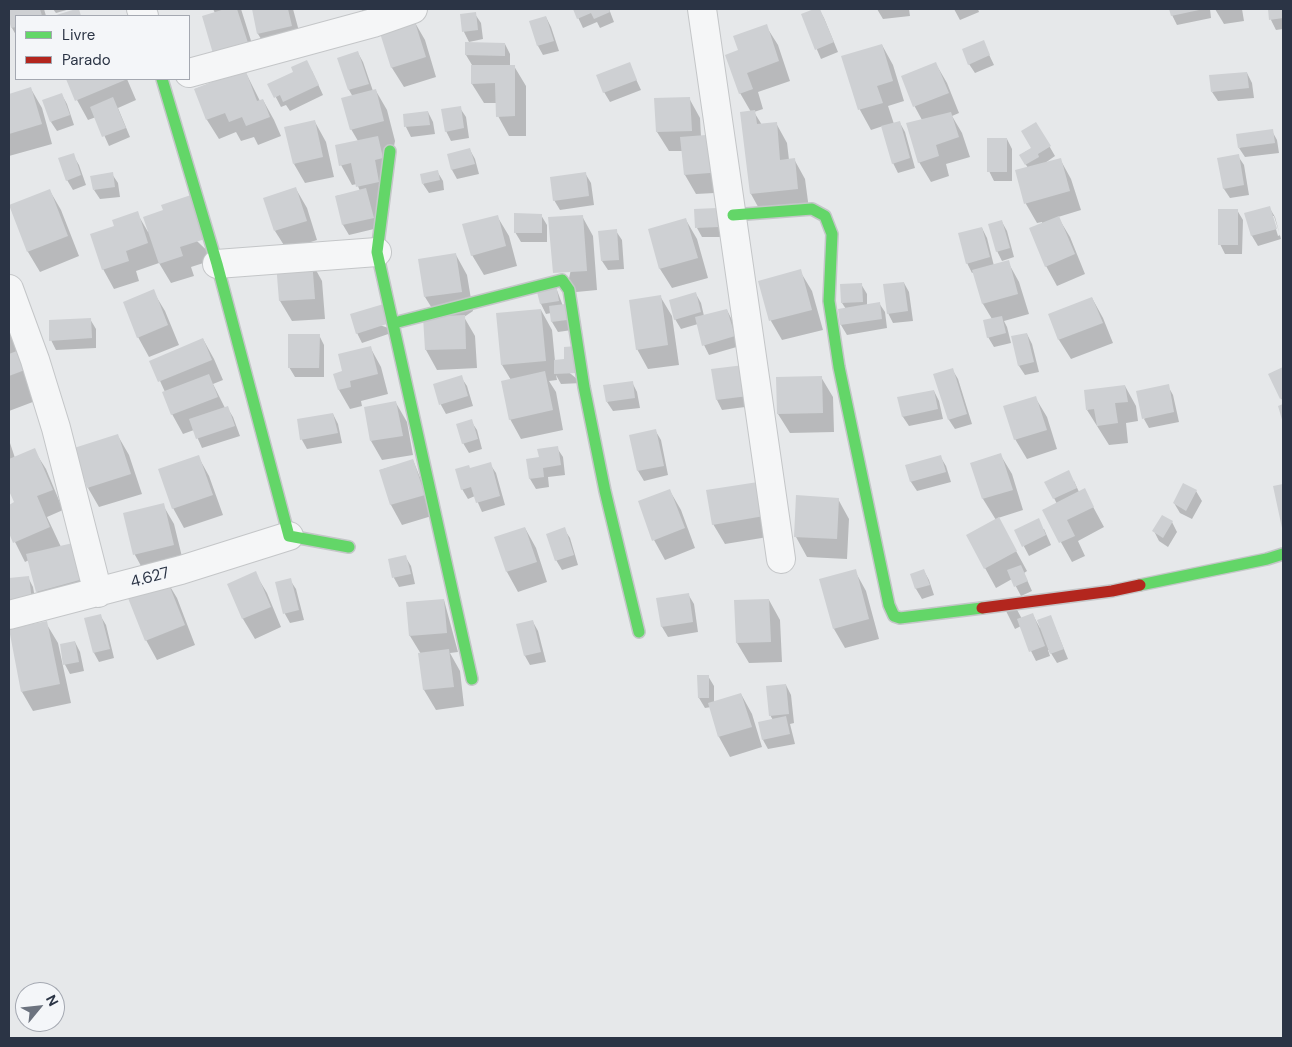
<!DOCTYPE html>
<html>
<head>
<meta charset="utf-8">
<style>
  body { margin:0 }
  #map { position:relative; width:1292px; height:1047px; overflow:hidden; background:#e6e8ea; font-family:"DM Sans",sans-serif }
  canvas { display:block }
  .frame { position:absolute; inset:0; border:10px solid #2b3445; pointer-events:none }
  .legend { position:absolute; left:15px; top:15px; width:175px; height:65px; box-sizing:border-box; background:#f4f6f9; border:1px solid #a4a8b1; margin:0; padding:6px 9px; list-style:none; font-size:15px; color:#2b3445 }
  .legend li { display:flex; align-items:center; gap:10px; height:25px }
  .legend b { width:25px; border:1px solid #a4a8b1 }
  .north { position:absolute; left:15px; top:982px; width:50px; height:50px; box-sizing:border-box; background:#f4f6f9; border:1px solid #a4a8b1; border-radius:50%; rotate:62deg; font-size:14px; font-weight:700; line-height:20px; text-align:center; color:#2b3445 }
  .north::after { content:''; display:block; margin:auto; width:18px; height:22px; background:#6c737f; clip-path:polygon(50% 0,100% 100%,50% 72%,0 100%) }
</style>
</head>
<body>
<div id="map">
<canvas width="1292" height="1047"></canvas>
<div class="frame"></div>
<ul class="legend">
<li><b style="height:6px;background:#63d668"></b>Livre</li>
<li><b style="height:6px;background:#b3261e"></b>Parado</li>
</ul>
<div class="north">N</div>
</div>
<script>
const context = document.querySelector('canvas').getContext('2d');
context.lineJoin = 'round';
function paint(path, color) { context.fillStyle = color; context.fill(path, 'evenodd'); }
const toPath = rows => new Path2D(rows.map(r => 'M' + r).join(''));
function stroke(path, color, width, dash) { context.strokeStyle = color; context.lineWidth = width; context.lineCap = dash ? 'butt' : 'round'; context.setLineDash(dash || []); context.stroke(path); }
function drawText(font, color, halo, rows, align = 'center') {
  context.font = font + ' "DM Sans",sans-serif'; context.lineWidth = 4; context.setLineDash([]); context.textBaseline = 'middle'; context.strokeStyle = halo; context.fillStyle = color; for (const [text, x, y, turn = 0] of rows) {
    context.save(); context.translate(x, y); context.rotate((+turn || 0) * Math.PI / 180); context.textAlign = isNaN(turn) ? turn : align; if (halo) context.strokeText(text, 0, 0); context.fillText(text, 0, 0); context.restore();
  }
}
paint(toPath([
  [9,9,44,9,46,16,16,16,16,35,12,28,9,16],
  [53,9,70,9,56,13],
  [213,9,241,9,259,66,245,71,260,101,263,100,274,120,281,136,258,145,254,137,241,141,236,132,219,139,207,120,195,89,227,77,215,13],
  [253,9,293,9,303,46,270,53,258,34],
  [361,9,408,9,373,30],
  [574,9,609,9,614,22,600,28,597,22,583,28],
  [817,9,819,9,824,18,838,52,821,59,802,15],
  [877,9,909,9,910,16,883,19],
  [954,9,978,9,979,12,960,20],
  [1170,9,1210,9,1211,18,1177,25,1172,15],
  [1215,9,1242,9,1244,21,1224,24],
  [1269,9,1283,9,1283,29,1276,30,1271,20],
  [475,14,481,23,483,39,469,42,464,32,461,15],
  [546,17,551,27,559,51,543,55,538,46,530,22],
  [414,21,425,40,436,77,404,87,392,68,381,31],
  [766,26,778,45,790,81,758,92,763,109,754,112,762,125,776,123,787,143,789,160,794,159,805,179,809,209,762,214,751,194,742,113,751,112,740,93,740,51],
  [983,42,994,65,975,73,969,64],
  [505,44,510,54,510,66,514,66,526,86,526,136,509,136,498,116,497,103,484,103,472,84,472,65,466,55],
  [882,45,893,65,904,101,888,106,894,124,900,123,905,132,915,168,898,173,893,163,883,126,871,130,860,110,843,57],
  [358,53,363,62,373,91,376,91,387,110,395,141,378,228,349,235,343,225,336,196,360,191,357,184,352,185,341,165,358,141,351,129,353,97,349,90],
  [629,64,641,90,610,102,604,92],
  [936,64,947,83,959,113,952,116,962,133,970,157,946,164,949,176,931,182,919,162,922,120,915,107,903,77],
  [312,71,323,95,290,111,286,105,281,107,269,84],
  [1247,73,1252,83,1254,98,1218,101,1212,92],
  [68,79,127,79,136,100,118,108,130,137,109,146,96,117,88,120,77,100],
  [31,89,42,108,52,144,9,156,9,95],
  [62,95,67,104,74,125,57,131,51,122],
  [689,98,700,118,701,137,733,192,696,194,685,175,683,151,669,151,657,132],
  [460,108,466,117,469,138,451,141,446,131],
  [428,112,433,122,435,134,411,137,406,127,405,115],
  [315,122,326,142,334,177,305,183,294,164],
  [1036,123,1055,156,1045,163,1060,159,1071,179,1081,210,1058,217,1070,237,1085,274,1057,286,1046,266,1042,222,1037,223,1026,204,1017,171,1028,168,1020,155,1032,148],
  [1272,131,1277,140,1279,153,1245,157,1239,148],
  [1007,139,1012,149,1012,181,994,181,989,171],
  [470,150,475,159,479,174,457,179,452,170,449,155],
  [73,155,79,165,86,185,73,190,67,180],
  [1238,156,1244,165,1249,195,1230,198,1224,189,1219,159],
  [437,171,443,181,444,190,429,193,423,184],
  [585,173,591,183,594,205,560,210,554,200],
  [112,174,118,183,120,197,100,199,94,190],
  [296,189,307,208,317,240,287,250,275,231],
  [50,191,61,210,79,256,40,272,28,252,10,206],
  [1269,207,1275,217,1281,239,1258,246,1252,236,1246,214],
  [1272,216,1274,216,1280,235,1278,236],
  [716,209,722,219,722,237,702,237,697,228],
  [1237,210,1243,220,1242,254,1225,254,1220,244],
  [165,211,216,259,191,267,194,276,171,283,159,263,136,271,139,281,114,289,103,269,116,227,137,213,148,232],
  [541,215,547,225,547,242,521,242,515,232],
  [497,216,509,236,517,266,484,275,472,255],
  [582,216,593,236,597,290,566,293],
  [686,220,697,239,708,278,672,288,660,269,649,230],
  [1002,222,1007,231,1014,257,1002,261,997,251],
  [982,228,987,238,994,266,1008,262,1019,282,1029,314,1004,321,1007,327,1011,343,994,347,988,337,992,319,983,304,974,272,972,273,967,263],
  [616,231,622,240,624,269,608,270,602,261],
  [456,255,467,275,473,311,464,317,475,336,477,368,437,370,426,350,438,318,425,297],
  [311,261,322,281,325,319,292,321,280,301,278,264],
  [800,271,812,291,823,330,782,340,771,321,760,282],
  [904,283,909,292,913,321,893,323,888,313],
  [861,284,867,294,867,305,879,303,885,312,887,328,847,335,841,325,846,309,842,303],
  [555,285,572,330,558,332,552,322,551,313,546,314,541,304,537,289],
  [153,291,165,311,179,345,149,357,138,337],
  [696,294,701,303,704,316,727,310,732,320,740,346,709,355,704,345,698,324,681,329,675,319],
  [660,296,672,316,679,365,648,369,637,349],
  [1092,298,1103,318,1113,343,1071,359,1059,340,1050,315],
  [541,310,552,330,555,361,582,383,561,384,556,375,557,380,549,381,556,392,563,430,521,439,510,419,511,380,502,365],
  [351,315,397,331,362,343,357,333],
  [9,318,46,397,9,411],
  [90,319,96,329,96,348,56,350,51,340],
  [1027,334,1032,344,1039,372,1025,375,1019,366],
  [319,335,324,345,324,377,295,377,289,367],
  [203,339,214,359,223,380,213,384,225,408,227,407,233,417,240,436,202,448,194,430,183,434,172,414,165,392,151,361],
  [370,347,381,367,388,394,361,401,362,406,350,409,339,390,344,372],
  [743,366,753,406,722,410,717,400,713,370],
  [1283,368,1283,402,1270,374],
  [952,369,958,379,972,424,955,429,949,420],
  [461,377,467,386,473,406,446,414,441,405,435,385],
  [821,377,833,397,834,432,790,433,778,414],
  [632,382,637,392,640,408,613,411,607,402],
  [1125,386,1136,406,1138,421,1126,423,1128,443,1109,445,1087,410],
  [1168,386,1173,395,1179,422,1149,428,1144,419],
  [934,391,939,401,943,419,909,426,903,417,899,398],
  [1035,397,1047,417,1057,449,1027,459,1015,439],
  [396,403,407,422,413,455,382,460,371,441],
  [333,414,338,424,342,443,307,449,302,440,298,420],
  [471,421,477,430,482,449,469,453,463,443],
  [655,430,661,440,668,475,644,481,638,471,631,436],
  [118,436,129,455,142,494,99,507,88,488],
  [9,440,15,458,34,450,46,469,63,510,47,517,61,547,97,598,49,611,37,591,29,560,25,562,9,530,9,506,15,503,9,488],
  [557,448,563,457,565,475,548,477,549,487,536,489,530,479,528,460,540,458],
  [1000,454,1012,474,1023,510,998,518,1027,571,1024,573,1032,591,1021,596,1012,579,996,588,985,568,996,520,983,499,972,463],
  [198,456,209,476,223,515,184,528,173,508],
  [940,456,946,466,951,482,917,491,911,482,907,466],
  [413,460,435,515,402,525,391,505,380,470],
  [490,464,496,473,505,505,482,512,475,496,468,499,462,489,470,469],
  [1074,481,1079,492,1084,490,1104,527,1078,541,1085,556,1072,562,1043,510,1057,504,1046,482],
  [757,483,774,536,725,544,713,524],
  [670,491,681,510,695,548,665,560,654,540],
  [1196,491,1202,501,1192,519,1180,513,1174,503],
  [838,499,849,519,847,559,807,557,796,537],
  [163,505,174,524,184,565,146,575,135,555,125,514],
  [1172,522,1177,532,1168,547,1159,541,1154,531],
  [525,528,536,548,547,582,518,592,507,572,496,537],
  [564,529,570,538,578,565,562,570,556,560],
  [1044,529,1051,545,1029,556,1016,531],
  [405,556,411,566,415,584,399,587,394,578,390,560],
  [855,571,866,591,879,639,845,648,834,629],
  [924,571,929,580,934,595,922,599,916,589,912,575],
  [255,573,267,593,281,627,255,639,243,619,229,585],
  [28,577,33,587,37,610,9,614,9,580],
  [165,578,177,598,195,645,157,660,146,640],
  [290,580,296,589,304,620,290,623,285,614,277,583],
  [688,594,694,604,698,632,668,637,662,627,658,599],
  [444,600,458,652,450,653,460,671,464,706,436,710,424,690,421,654,410,636,408,603],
  [769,600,780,620,782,662,749,663,737,643],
  [1015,606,1022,619,1033,615,1040,628,1050,617,1055,627,1068,659,1057,663,1049,650,1048,650,1050,656,1036,661,1031,651,1021,626,1015,629,1006,611],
  [100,615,106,625,114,658,99,662,94,653],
  [533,622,538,631,546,662,530,665,525,656],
  [46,623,58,643,71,703,33,711,22,692],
  [75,642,80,652,84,671,70,674,63,661],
  [708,676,714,686,714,702,741,694,752,714,762,747,730,757,719,737,711,707,705,708,699,698,698,677],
  [786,685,791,695,794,723,790,724,795,744,768,749,763,740,773,720,770,715]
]), '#0003');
paint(toPath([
  [9,9,40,9,42,16,16,16,16,27,11,28,9,20],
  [76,9,79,9,81,16,53,16],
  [225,9,237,9,249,46,214,57,202,16],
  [252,9,288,9,292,26,257,34],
  [573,9,608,9,610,12,594,19,591,13,577,19],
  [814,9,820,9,834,42,815,50,801,14],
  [1169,9,1199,9,1199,10,1171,16],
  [1268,9,1283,9,1283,18,1269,20],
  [476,12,478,30,462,32,460,14],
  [546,16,554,41,537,46,529,21],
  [414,19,426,57,391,68,379,30],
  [767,24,779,61,747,73,753,89,739,94,725,55,738,50,733,36],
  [984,40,990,55,968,65,962,49],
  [465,42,505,43,505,56,465,55],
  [882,44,893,81,877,86,883,103,858,110,841,56],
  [358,51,369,84,348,90,337,58],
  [307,60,319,85,283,102,280,95,274,98,267,84,293,72,291,67],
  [630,62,637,80,603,93,596,75],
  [936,62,949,93,913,107,901,76],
  [471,65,515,65,515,116,496,117,495,83,471,84],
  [245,69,257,101,263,99,270,117,246,126,242,117,229,122,225,113,206,120,194,89],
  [1247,72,1249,88,1211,92,1209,75],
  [66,79,125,79,125,80,75,101],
  [31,87,42,124,9,134,9,94],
  [376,89,384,121,350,130,341,98],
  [62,93,70,115,50,122,42,100],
  [113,97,126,128,102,137,90,107],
  [690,97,692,131,656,132,654,98],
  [461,106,464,128,445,132,441,109],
  [755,110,757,124,777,122,780,160,795,158,798,189,750,194,740,112],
  [428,111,430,125,404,127,403,114],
  [951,112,959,137,936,145,939,156,918,163,906,123],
  [315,120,323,157,293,164,284,127],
  [900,121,910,158,892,164,881,126],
  [1036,122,1051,146,1038,154,1039,157,1025,165,1019,155,1031,148,1021,131],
  [1273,129,1275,143,1238,148,1236,134],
  [719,134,722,172,684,175,680,137],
  [378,136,383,158,375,160,379,182,356,187,351,163,339,166,335,145],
  [987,138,1007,138,1007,172,987,172],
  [470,148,475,164,451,170,447,154],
  [74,153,81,175,66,181,58,158],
  [1239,154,1244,185,1223,189,1217,158],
  [1061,158,1070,191,1024,204,1015,170],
  [438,170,440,180,422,184,420,174],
  [113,172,115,187,93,190,90,176],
  [586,172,589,196,553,201,550,177],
  [296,187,307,221,274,231,263,198],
  [366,188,374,218,342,225,335,196],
  [50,189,68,236,27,252,9,205],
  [191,195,205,239,180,247,183,256,159,264,143,217,163,210,161,205],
  [1270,206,1277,229,1251,236,1244,213],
  [717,208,718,227,695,228,694,209],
  [1218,209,1238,209,1238,245,1218,245],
  [138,211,148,243,126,251,129,261,102,270,90,234,114,226,112,220],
  [514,213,542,214,542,233,514,233],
  [498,215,506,246,471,256,462,224],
  [583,215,587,271,553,273,548,217],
  [1059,216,1075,254,1045,267,1029,228],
  [686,218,698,258,659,269,648,229],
  [1002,220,1010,248,996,252,988,224],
  [982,227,990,257,966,264,958,233],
  [617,229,619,260,601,261,598,231],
  [456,253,462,292,424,297,418,259],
  [312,260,315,299,279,301,276,263],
  [1009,260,1018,294,982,304,972,270],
  [801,269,812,310,769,321,758,281],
  [904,282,908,311,887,314,883,284],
  [862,283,863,302,841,303,840,284],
  [556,284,559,301,540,304,536,288],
  [154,289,168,325,137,338,123,302],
  [696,292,701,312,674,320,669,300],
  [661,295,668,345,636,350,629,300],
  [1092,297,1103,323,1058,340,1048,314],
  [880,302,882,319,840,325,838,309],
  [387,303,393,322,356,334,350,314],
  [565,304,567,320,551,322,549,306],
  [541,309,546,361,501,365,496,313],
  [727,309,735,336,702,346,695,317],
  [465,315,466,349,425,350,423,317],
  [1002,316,1006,333,987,338,983,320],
  [91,318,92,338,49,341,49,320],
  [1027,333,1034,362,1018,366,1011,336],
  [288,334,320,334,319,368,288,368],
  [203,338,212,360,158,382,149,361],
  [371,346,378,374,350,381,351,387,338,390,333,374,342,371,338,354],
  [577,346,577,373,554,374,554,360,564,359,564,347],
  [22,349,30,368,9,376,9,354],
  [744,365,748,396,716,400,711,369],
  [1283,367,1283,397,1280,399,1268,374],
  [953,368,967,414,948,420,933,374],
  [545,371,553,410,509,420,501,381],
  [209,374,218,397,171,415,162,392],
  [462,375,468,396,439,405,433,384],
  [822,376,823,413,777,414,776,377],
  [633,381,635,398,606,402,603,385],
  [1169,384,1174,412,1142,419,1136,391],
  [1125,385,1128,402,1115,403,1118,423,1097,426,1094,409,1086,410,1084,390],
  [934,390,938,409,902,417,897,397],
  [1036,396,1047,430,1014,440,1003,406],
  [396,401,403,436,370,441,364,407],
  [1283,404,1283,423,1278,406],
  [228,406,235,426,196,439,189,419],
  [333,413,338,433,300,440,297,419],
  [472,419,478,439,462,444,456,424],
  [656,429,664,466,637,471,629,435],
  [118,434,131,474,87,488,74,448],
  [558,446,561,465,543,468,544,477,529,479,526,459,539,457,537,449],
  [35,448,53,490,37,496,50,527,13,543,9,533,9,505,14,502,9,491,9,459],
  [1001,453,1013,490,982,499,970,463],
  [199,455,213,495,172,509,158,469],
  [941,455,946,472,910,482,905,465],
  [413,459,425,495,390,505,379,470],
  [491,462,500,496,476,503,471,487,461,490,455,469,469,465,470,468],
  [1069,470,1077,488,1053,499,1044,482],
  [758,482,764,516,712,525,706,490],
  [1183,483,1197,490,1186,511,1173,503],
  [1283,484,1283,528,1282,528,1273,486],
  [1085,488,1094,507,1067,520,1075,536,1059,543,1042,510],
  [670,489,685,528,652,541,638,501],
  [796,495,839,498,837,539,794,537],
  [164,503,174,545,133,555,123,513],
  [1162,515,1173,521,1163,538,1152,531],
  [999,517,1017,551,984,569,966,535],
  [1039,518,1046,535,1022,547,1014,530],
  [525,527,537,562,506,572,494,537],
  [565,527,574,555,555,561,546,534],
  [77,542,87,578,36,592,26,554],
  [406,555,411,574,392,578,388,559],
  [1021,565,1028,581,1014,587,1007,570],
  [856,569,869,619,833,629,819,579],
  [924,569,930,585,915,589,910,574],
  [256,571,271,607,242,619,227,584],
  [29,576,32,601,9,604,9,578],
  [166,577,185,625,145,641,126,593],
  [291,578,299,610,283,614,275,582],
  [689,593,693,622,661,627,656,598],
  [444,599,447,633,409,636,406,602],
  [769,599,771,642,736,643,734,600],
  [1033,613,1045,646,1029,652,1017,619],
  [101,614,110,649,93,653,84,618],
  [1051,615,1064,649,1050,654,1037,620],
  [533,620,541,652,524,656,516,624],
  [47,621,60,684,21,692,9,629],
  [75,641,79,662,63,665,60,644],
  [449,649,454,687,423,690,418,653],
  [697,675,709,675,709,698,698,698],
  [786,684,789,714,769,716,766,686],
  [741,693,752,727,718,737,708,703],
  [786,716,790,734,762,740,758,722]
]), '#ced0d3');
const street = toPath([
  [141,9,144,16],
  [702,9,781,559],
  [189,73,373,23,413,9],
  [217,264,377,252],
  [9,289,35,360,56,428,98,593],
  [9,615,181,570,289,536]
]);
const fast = toPath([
  [162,79,217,264,289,536,349,547],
  [390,151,377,252,472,679],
  [733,215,812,209,825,216,832,234,829,301,839,367,889,605,894,616,900,618,982,608],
  [394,323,562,280,569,290,584,387,605,491,639,632],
  [1140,585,1267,559,1283,554]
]);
const jam = toPath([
  [982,608,1112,591,1140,585]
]);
stroke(street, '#c4c6c8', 30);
stroke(fast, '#c4c6c8', 14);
stroke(jam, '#c4c6c8', 14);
stroke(street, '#f5f6f7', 28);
stroke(fast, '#63d668', 11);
stroke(jam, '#b3261e', 11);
drawText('16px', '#2b3445', '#f4f6f9', [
  ["4.627",150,578,-15]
]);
</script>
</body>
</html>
